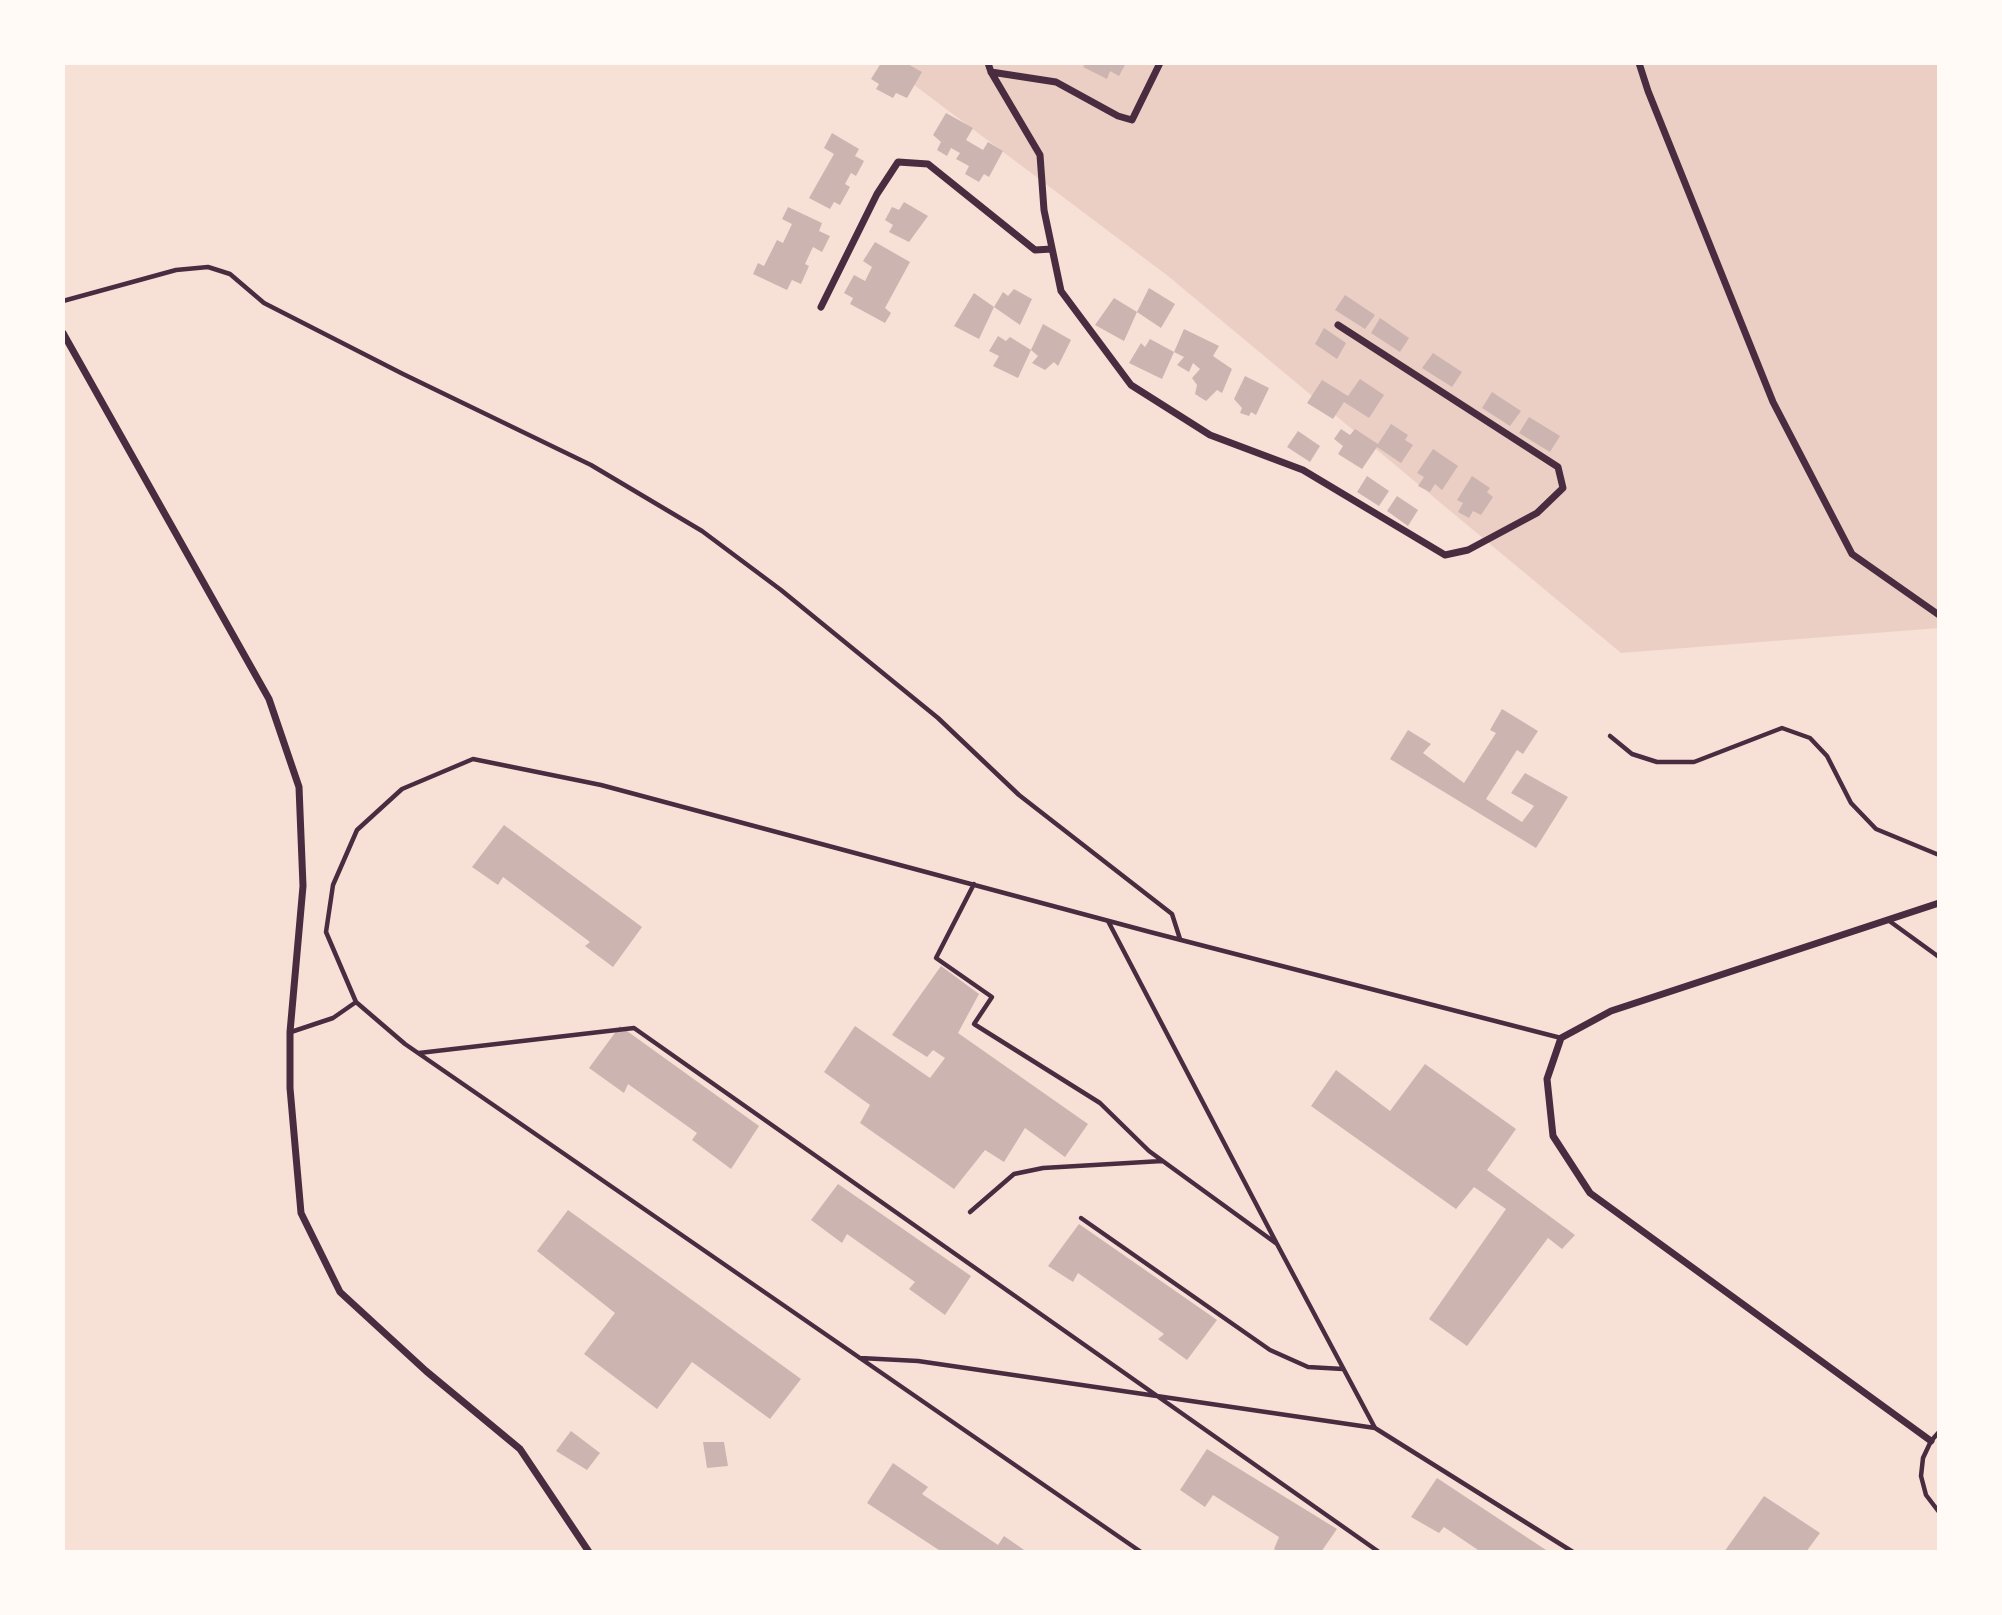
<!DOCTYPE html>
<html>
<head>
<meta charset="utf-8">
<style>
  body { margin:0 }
  #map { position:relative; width:2002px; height:1615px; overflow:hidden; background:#f7e1d7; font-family:"Titillium Web",sans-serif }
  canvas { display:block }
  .frame { position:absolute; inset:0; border:65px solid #fffaf5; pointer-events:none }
</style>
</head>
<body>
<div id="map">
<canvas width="2002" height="1615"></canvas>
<div class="frame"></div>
</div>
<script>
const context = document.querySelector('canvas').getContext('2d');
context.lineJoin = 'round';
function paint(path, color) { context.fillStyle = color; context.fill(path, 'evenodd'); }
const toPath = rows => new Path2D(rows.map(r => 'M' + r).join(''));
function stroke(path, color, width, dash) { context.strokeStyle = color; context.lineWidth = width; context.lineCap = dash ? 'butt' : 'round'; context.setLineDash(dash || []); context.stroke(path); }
paint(toPath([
  [885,63,1939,63,1939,628,1621,653,1168,276]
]), '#ebcfc5');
paint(toPath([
  [881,63,906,63,922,72,907,98,896,93,893,98,876,89,879,84,871,79],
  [1086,63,1126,63,1119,76,1110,71,1107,79,1083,67],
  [946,113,973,128,966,140,983,150,988,142,1003,151,989,177,984,174,979,182,965,174,969,166,956,159,960,153,951,148,947,156,937,150,941,142,933,135],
  [832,133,859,149,855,156,864,161,856,176,851,173,845,184,850,187,840,205,834,202,830,209,809,198,834,154,824,148],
  [904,202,928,216,909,242,889,232,893,225,885,220,892,207,899,210],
  [788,207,822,223,819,231,830,236,822,252,813,247,805,264,809,266,801,284,792,280,787,290,753,274,758,263,764,266,777,240,783,243,792,224,782,219],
  [875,242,910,262,885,308,891,313,885,323,850,304,853,298,844,293,854,275,865,281,872,267,863,261],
  [1149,288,1175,304,1161,328,1137,312,1124,341,1095,325,1114,298,1137,312],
  [1014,289,1032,299,1020,325,994,307,1003,292,1008,296],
  [974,293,994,307,979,339,954,326],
  [1345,295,1375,315,1365,329,1335,310],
  [1380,318,1409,338,1400,352,1371,333],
  [1043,324,1071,340,1058,366,1054,362,1045,370,1032,363,1038,356,1031,350],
  [1324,328,1346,343,1337,359,1315,344],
  [1184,329,1219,346,1213,356,1232,369,1222,393,1217,390,1206,401,1195,394,1197,385,1192,378,1200,369,1193,363,1189,372,1177,365,1184,357,1174,352,1162,379,1129,363,1141,343,1145,347,1150,339,1174,352],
  [998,336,1006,341,1010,337,1031,350,1018,378,993,366,999,356,989,351],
  [1433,353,1462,372,1452,387,1422,368],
  [1245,376,1269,388,1256,415,1251,412,1249,416,1240,413,1242,408,1234,399],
  [1360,379,1384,395,1369,418,1344,402,1333,419,1307,403,1322,380,1348,396],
  [1492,392,1521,411,1510,426,1482,408],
  [1529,417,1560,436,1550,452,1519,433],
  [1391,424,1408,435,1405,440,1413,445,1401,463,1377,447,1362,469,1338,454,1343,446,1334,439,1341,429,1350,435,1355,429,1378,444],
  [1298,431,1320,446,1310,462,1287,447],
  [1433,449,1458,466,1442,490,1435,484,1430,492,1418,486,1424,477,1417,473],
  [1367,476,1389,491,1379,506,1357,492],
  [1472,476,1490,488,1487,492,1493,497,1481,515,1473,511,1469,518,1458,512,1463,503,1457,500],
  [1397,496,1418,510,1408,526,1387,511],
  [1502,709,1538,731,1523,754,1517,750,1486,799,1522,822,1534,806,1511,793,1525,773,1568,797,1536,848,1390,759,1408,730,1431,744,1423,753,1464,783,1496,733,1490,730],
  [504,825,642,927,613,967,585,946,590,942,503,877,498,885,472,867],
  [941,966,979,994,958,1033,1088,1124,1065,1157,1025,1128,1004,1162,985,1150,954,1189,860,1123,870,1105,824,1072,855,1026,930,1078,945,1058,933,1050,927,1057,892,1035],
  [620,1026,759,1126,731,1169,692,1140,697,1133,628,1084,624,1093,589,1068],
  [1425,1064,1516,1129,1487,1170,1575,1235,1562,1249,1548,1238,1467,1346,1429,1319,1506,1209,1474,1187,1456,1209,1311,1106,1336,1070,1390,1111],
  [838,1184,971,1276,945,1315,909,1289,915,1282,847,1234,842,1243,811,1220],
  [568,1210,801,1379,770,1419,692,1362,657,1409,584,1354,615,1313,537,1251],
  [1079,1224,1217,1320,1187,1360,1158,1339,1164,1334,1078,1273,1073,1282,1048,1266],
  [571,1431,600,1453,587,1470,556,1451],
  [703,1442,724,1442,728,1466,707,1468],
  [1207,1449,1337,1529,1321,1552,1278,1552,1274,1549,1279,1537,1213,1495,1205,1507,1180,1490],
  [893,1463,928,1487,922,1494,998,1545,1004,1536,1027,1552,942,1552,867,1503],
  [1437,1478,1549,1552,1481,1552,1444,1527,1439,1533,1411,1517],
  [1764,1496,1820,1533,1806,1552,1724,1552]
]), '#ccb4b1');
stroke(toPath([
  [63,301,176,270,208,267,230,274,264,303,403,374,591,465,702,531,781,590,938,718,1019,795,1172,914,1180,939],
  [1610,736,1632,754,1657,762,1694,762,1782,728,1810,738,1827,756,1851,803,1876,829,1939,855],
  [974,884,936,958,992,997,974,1024,1100,1103,1149,1151,1277,1244,1375,1428],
  [1888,920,1939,957],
  [1108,921,1277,1244],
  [291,1032,333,1018,356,1002],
  [419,1053,634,1028,1379,1552],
  [970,1212,1014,1174,1043,1168,1162,1161],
  [1081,1218,1270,1350,1308,1367,1343,1369],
  [860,1358,918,1361,1375,1428,1573,1552],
  [1939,1432,1931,1441,1923,1458,1921,1476,1926,1495,1939,1512],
  [1141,1552,405,1044,356,1002,326,932,333,885,357,830,402,789,473,759,601,785,1150,932,1561,1038]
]), '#4a2c40', 4.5);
stroke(toPath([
  [988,63,991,72,1040,155,1044,210,1061,291,1131,385,1210,435,1303,470,1445,555,1468,550,1537,513,1563,488,1558,467,1338,325],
  [1639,63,1648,91,1773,402,1852,554,1939,615],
  [991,72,1056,82,1118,116,1132,120,1160,63],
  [821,307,877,194,898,162,928,164,1035,250,1052,249],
  [63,333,269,699,299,787,303,886,290,1032,290,1088,301,1213,340,1292,426,1371,520,1449,589,1552],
  [1931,1441,1590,1193,1553,1136,1547,1079,1561,1038,1611,1011,1939,903]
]), '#4a2c40', 7);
</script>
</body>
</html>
